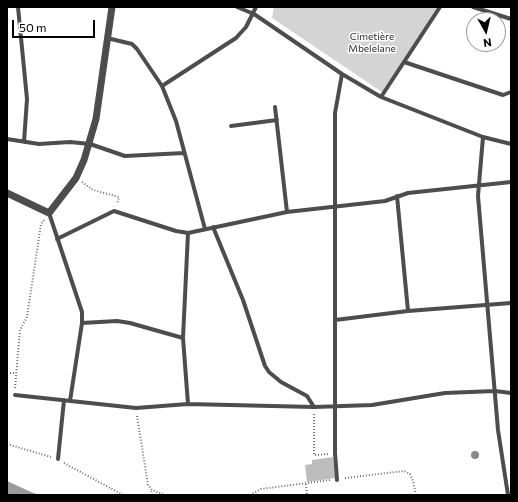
<!DOCTYPE html>
<html>
<head>
<meta charset="utf-8">
<style>
  body { margin:0 }
  #map { position:relative; width:518px; height:502px; overflow:hidden; background:#fff; font-family:Commissioner,sans-serif }
  canvas { display:block }
  .frame { position:absolute; inset:0; border:8px solid #000; pointer-events:none }
  .north { position:absolute; left:466px; top:12px; width:40px; height:40px; box-sizing:border-box; background:#fff; border:1px solid #999; border-radius:50%; rotate:172deg; font-size:11px; font-weight:700; line-height:16px; text-align:center; color:#000 }
  .north::after { content:''; display:block; margin:auto; width:14px; height:18px; background:#000; clip-path:polygon(50% 0,100% 100%,50% 72%,0 100%) }
  .scale { position:absolute; left:12px; top:20px; width:83px; height:18px; box-sizing:border-box; border:2px solid #000; border-top:0; padding-left:5px; font-size:12px; line-height:14px; white-space:nowrap; color:#000; -webkit-text-stroke:3px #fff; paint-order:stroke }
</style>
</head>
<body>
<div id="map">
<canvas width="518" height="502"></canvas>
<div class="frame"></div>
<div class="north">N</div>
<div class="scale">50 m</div>
</div>
<script>
const context = document.querySelector('canvas').getContext('2d');
context.lineJoin = 'round';
function paint(path, color) { context.fillStyle = color; context.fill(path, 'evenodd'); }
const toPath = rows => new Path2D(rows.map(r => 'M' + r).join(''));
function stroke(path, color, width, dash) { context.strokeStyle = color; context.lineWidth = width; context.lineCap = dash ? 'butt' : 'round'; context.setLineDash(dash || []); context.stroke(path); }
function drawText(font, color, halo, rows, align = 'center') {
  context.font = font + ' Commissioner,sans-serif'; context.lineWidth = 3; context.setLineDash([]); context.textBaseline = 'middle'; context.strokeStyle = halo; context.fillStyle = color; for (const [text, x, y, turn = 0] of rows) {
    context.save(); context.translate(x, y); context.rotate((+turn || 0) * Math.PI / 180); context.textAlign = isNaN(turn) ? turn : align; if (halo) context.strokeText(text, 0, 0); context.fillText(text, 0, 0); context.restore();
  }
}
paint(toPath([
  [274,7,439,7,382,92,272,18]
]), '#d4d4d4');
paint(toPath([
  [7,481,31,492,39,495,7,495]
]), '#9b9b9b');
paint(toPath([
  [333,457,335,478,307,482,305,465,312,464,312,460]
]), '#bdbdbd');
stroke(toPath([
  [82,182,93,190,119,197,117,204],
  [7,373,16,373],
  [15,388,20,330,27,317,41,224,44,220],
  [314,414,314,455,329,454],
  [137,416,148,485,152,490,165,495],
  [7,444,51,457],
  [64,463,123,495],
  [345,478,404,471,410,474,413,481,416,495],
  [306,484,307,495],
  [150,495,152,490],
  [250,495,261,489,330,480]
]), '#6f6f6f', 2, [1, 2]);
stroke(toPath([
  [18,7,27,99,24,142],
  [237,7,254,14,342,74,381,97,483,137,511,144],
  [473,7,511,19],
  [107,38,132,44,137,49,162,86,176,121,205,229],
  [404,62,503,95,511,92],
  [162,86,236,38,246,27,256,7],
  [381,97,440,7],
  [275,107,287,212],
  [231,126,277,120],
  [483,137,478,196,498,430,508,495],
  [7,139,39,144,70,142,90,144,125,156,184,153],
  [397,196,408,311],
  [49,213,82,312,82,323,70,401],
  [213,227,243,300,265,366,269,372,281,382,307,396,314,407],
  [188,233,183,338,188,404],
  [57,239,114,211,176,231,188,233,287,212,385,201,408,193,511,182],
  [335,320,408,311,511,303],
  [82,323,117,321,130,323,183,338],
  [15,395,136,408,188,404,314,407,372,405,445,393,495,391,511,393],
  [58,459,64,400],
  [337,480,335,453,335,113,342,74]
]), '#4d4d4d', 4);
stroke(toPath([
  [7,193,49,213,76,178,84,160,96,119,112,7]
]), '#4d4d4d', 7);
context.fillStyle = '#8a8a8a';
for (const [x, y] of [
  [475,455]
]) { context.beginPath(); context.arc(x, y, 4, 0, 2 * Math.PI); context.fill(); }
drawText('10px', '#2b2b2b', '#fff', [
  ["Cimetière",372,37],
  ["Mbelelane",372,49]
]);
</script>
</body>
</html>
